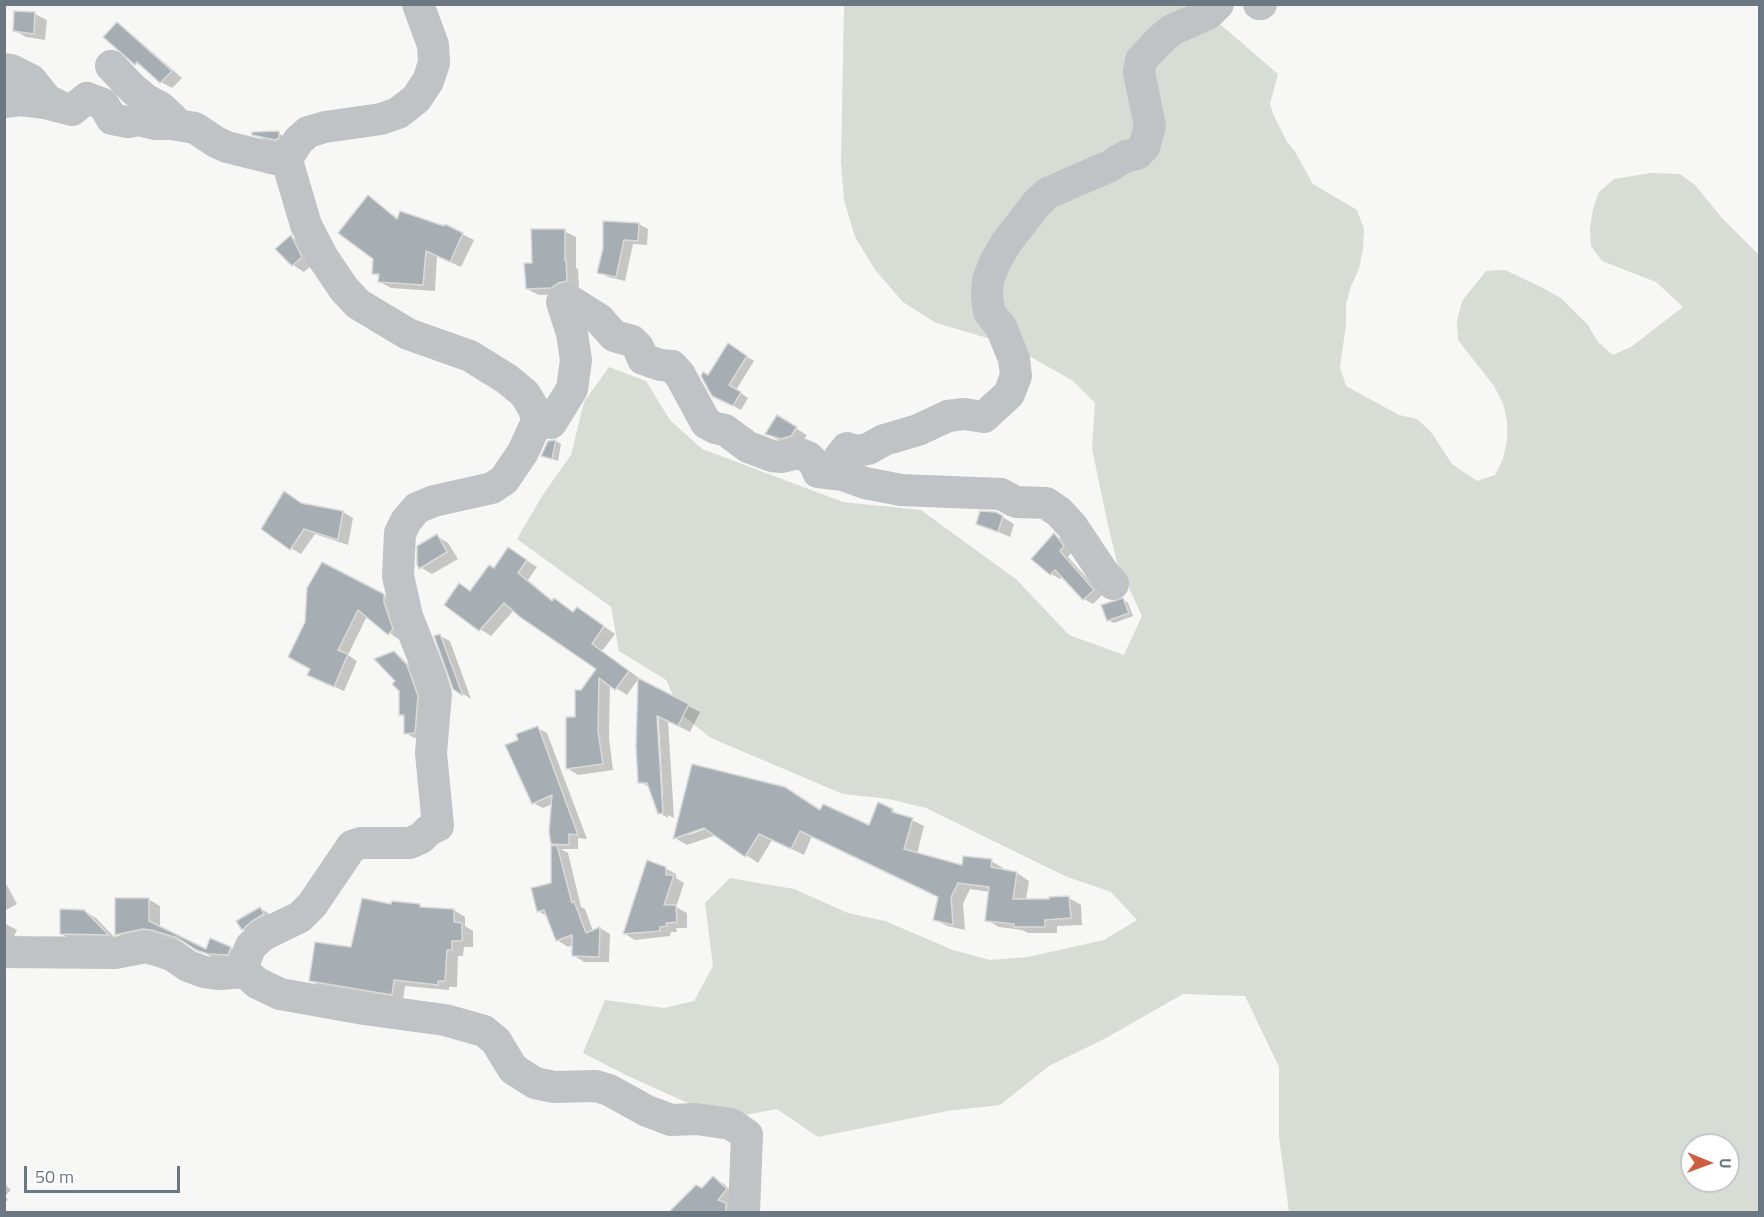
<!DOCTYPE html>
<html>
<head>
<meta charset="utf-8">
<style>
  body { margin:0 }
  #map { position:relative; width:1764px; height:1217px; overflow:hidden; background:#f7f7f5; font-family:"Titillium Web",sans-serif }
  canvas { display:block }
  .frame { position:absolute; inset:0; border:6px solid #6b7882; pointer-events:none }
  .north { position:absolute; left:1680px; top:1133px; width:60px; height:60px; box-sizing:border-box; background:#fff; border:2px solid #c4c9cd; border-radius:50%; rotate:91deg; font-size:16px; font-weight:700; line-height:24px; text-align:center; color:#6b7882 }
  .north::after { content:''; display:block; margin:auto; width:21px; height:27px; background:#cd5f40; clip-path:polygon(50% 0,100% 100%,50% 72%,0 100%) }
  .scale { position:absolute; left:24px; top:1166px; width:156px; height:27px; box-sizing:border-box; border:3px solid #6b7882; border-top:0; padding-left:8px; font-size:18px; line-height:21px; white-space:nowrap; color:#6b7882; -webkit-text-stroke:4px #fff; paint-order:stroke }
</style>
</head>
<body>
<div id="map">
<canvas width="1764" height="1217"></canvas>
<div class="frame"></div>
<div class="north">U</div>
<div class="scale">50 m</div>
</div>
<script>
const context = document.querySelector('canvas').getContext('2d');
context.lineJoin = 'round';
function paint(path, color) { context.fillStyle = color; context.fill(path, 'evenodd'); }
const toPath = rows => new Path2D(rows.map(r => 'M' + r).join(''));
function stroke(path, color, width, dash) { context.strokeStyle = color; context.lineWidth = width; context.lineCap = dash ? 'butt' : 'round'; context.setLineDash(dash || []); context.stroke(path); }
paint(toPath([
  [1178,4,1214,19,1278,74,1270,104,1273,114,1287,142,1294,150,1313,184,1357,210,1364,229,1363,249,1359,269,1351,286,1346,304,1346,324,1340,367,1346,386,1399,415,1417,419,1431,432,1452,464,1477,481,1495,475,1503,459,1507,441,1507,421,1503,403,1494,386,1458,340,1457,321,1462,301,1486,271,1505,270,1541,287,1561,298,1588,325,1598,342,1613,355,1631,347,1683,307,1656,282,1602,261,1591,246,1590,228,1593,209,1599,192,1614,179,1651,173,1680,174,1695,185,1722,218,1759,255,1759,1212,1289,1212,1279,1137,1279,1067,1245,996,1183,994,1106,1038,1049,1066,1000,1105,947,1111,818,1137,777,1109,723,1119,628,1076,583,1053,605,1000,664,1008,694,1001,713,966,705,903,730,878,794,889,848,913,885,921,953,950,990,960,1028,957,1104,940,1137,920,1111,892,1065,876,926,808,889,799,843,794,711,738,682,715,666,680,619,651,611,607,517,539,542,496,571,455,584,402,609,367,646,381,670,420,702,449,843,502,921,510,1017,580,1069,635,1124,655,1142,616,1117,562,1107,521,1092,448,1095,403,1073,381,1008,344,936,323,903,302,876,271,855,237,844,200,841,163,844,5],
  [1692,1145,1728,1145,1728,1181,1692,1181]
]), '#d7dcd5');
paint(toPath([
  [16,12,35,14,47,20,45,40,26,37,14,30],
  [117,24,127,30,182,78,172,88,161,82,147,69,135,63],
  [278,133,290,140,287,146,266,141,254,134],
  [368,197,399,219,445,228,462,234,474,240,461,267,437,256,435,291,391,288,380,282,380,277,373,273,374,259],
  [639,224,648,229,647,245,633,244,625,281,608,277,599,272,604,248],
  [564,231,576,237,576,268,578,269,579,287,563,294,539,295,527,289,533,264],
  [291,237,302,243,313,264,304,272,293,265],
  [728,345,754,361,736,390,748,398,741,410,722,400,709,377],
  [777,417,807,435,802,442,793,445,778,440,767,434],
  [556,441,561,444,558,461,543,456,549,442],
  [285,493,304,505,343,512,353,518,348,545,315,534,301,554,291,548],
  [996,513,1014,524,1010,537,978,523],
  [1054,535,1064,540,1072,552,1068,557,1102,595,1093,604,1084,599,1063,576,1060,579,1051,574],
  [437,536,448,543,458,559,432,574,420,567],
  [520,556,537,567,528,580,553,601,554,600,574,613,588,615,615,634,602,651,639,678,627,695,610,684,609,738,613,770,578,775,567,768,582,691,598,669,514,610,491,636,480,629,460,585,471,592,495,570],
  [383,595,393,601,402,635,398,639,367,616,348,655,357,661,344,691,319,680,312,669,307,622],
  [1123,600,1128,603,1133,616,1114,623,1108,620],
  [440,636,450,641,471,699,454,688],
  [394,653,402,658,415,671,425,702,422,737,414,738,406,733,405,717,400,714,400,691,397,681],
  [639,681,700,712,690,732,668,721,674,818,668,815,668,818,660,813,651,788,640,782],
  [658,708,663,799,660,796,655,709],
  [537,728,547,733,587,839,578,838,578,849,561,849,568,853,581,907,585,909,593,931,600,928,610,934,609,962,584,962,573,955,573,945,568,947,557,940,548,917,538,911,553,884,552,848,558,847,552,844,553,804,543,808,533,803,520,741],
  [879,804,924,826,917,854,963,867,991,861,1003,868,1003,871,1017,873,1029,881,1026,900,1069,898,1081,905,1082,925,1057,926,1057,933,1028,933,1022,930,999,927,987,920,990,892,970,889,963,904,965,930,947,926,934,919,939,897,812,836,804,855,772,840,758,863,716,835,687,845,675,838,679,824,821,812,870,827],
  [710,824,711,827,689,835,689,832],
  [665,868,676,874,676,878,684,883,676,907,687,913,687,928,676,928,677,932,671,932,670,936,635,940,625,934],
  [4,880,17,904,4,911],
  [148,899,160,906,160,928,206,951,230,948,242,955,221,960,210,956,189,943,164,936,155,935,128,940,117,934],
  [392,905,420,906,425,909,454,910,465,917,465,926,473,931,473,947,464,947,463,956,458,956,457,987,449,987,449,990,405,986,403,1000,322,987,310,980,352,949],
  [260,908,271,915,254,936,243,929],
  [84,911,96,918,118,941,73,940,61,934],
  [4,923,17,930,12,940,4,943],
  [713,1178,724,1184,736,1197,728,1206,736,1212,686,1212,678,1205,702,1189],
  [4,1183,11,1190,5,1196,8,1200,4,1203]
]), '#0003');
const building = toPath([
  [14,11,35,12,34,34,13,31,14,11],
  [117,22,172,71,160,83,137,62,135,65,103,37,117,22],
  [279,131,279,138,275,140,252,135,252,132,279,131],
  [368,195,397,219,400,211,444,226,445,224,463,233,450,262,426,251,423,285,378,282,379,274,372,274,373,259,338,233,368,195],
  [603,221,639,223,638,241,624,240,616,277,597,273,603,248,603,221],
  [531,229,565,229,565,261,566,261,567,281,558,283,551,288,526,289,524,263,532,263,531,229],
  [291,235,302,257,292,266,275,249,291,235],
  [728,343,747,356,729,385,741,392,733,406,712,396,701,376,703,372,708,375,728,343],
  [777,415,797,427,791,436,781,439,765,434,777,415],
  [556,440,552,459,541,456,548,441,556,440],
  [284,491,301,503,343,511,338,540,304,529,290,550,261,529,284,491],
  [980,511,996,512,1003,516,998,532,976,524,980,511],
  [1054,533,1064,546,1060,551,1094,590,1083,600,1055,570,1050,575,1031,559,1054,533],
  [437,534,447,552,419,569,417,564,417,546,437,534],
  [508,547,527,560,518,573,552,601,554,598,573,612,577,607,604,626,592,644,629,671,615,690,599,678,598,731,603,764,566,769,566,717,575,717,575,690,581,690,596,669,520,617,504,603,479,631,444,605,459,583,470,591,489,565,494,568,508,547],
  [322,562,384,594,384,602,393,629,388,635,358,610,338,650,348,654,334,687,307,675,310,669,288,657,305,622,307,588,322,562],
  [1123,598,1129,613,1107,621,1101,605,1123,598],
  [440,634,463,696,453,689,434,636,440,634],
  [394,651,407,665,418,696,415,733,404,734,404,715,399,715,399,691,392,684,395,681,374,659,394,651],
  [638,678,689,704,678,726,657,716,663,813,658,814,647,783,638,783,636,746,638,678],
  [538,726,578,835,569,834,569,845,551,844,549,832,552,795,532,804,505,745,518,740,516,734,538,726],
  [692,764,785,787,820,810,823,804,869,825,878,802,893,809,892,812,913,818,904,849,962,865,963,856,992,859,991,867,1017,872,1013,899,1049,899,1049,897,1069,896,1071,918,1045,920,1045,927,1014,927,1014,924,985,921,989,887,958,883,951,897,953,925,933,920,938,897,800,831,791,849,759,834,745,857,704,828,673,839,692,764],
  [557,845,572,903,574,901,586,933,600,927,599,957,572,956,572,935,556,941,544,910,537,912,531,888,551,883,551,846,557,845],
  [647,860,666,867,666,875,674,875,664,905,676,905,677,922,666,923,667,926,660,927,660,931,623,934,647,860],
  [115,898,149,898,149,921,206,949,210,938,231,947,228,955,208,954,196,950,178,938,151,930,143,929,115,935,115,898],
  [362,898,391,904,392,901,420,904,420,907,454,909,454,922,462,923,462,941,452,941,452,950,447,950,445,981,438,981,438,985,394,980,392,995,309,981,315,942,351,947,362,898],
  [260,907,264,914,251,922,242,930,236,921,260,907],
  [60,909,84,910,109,935,60,934,60,909],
  [713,1176,727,1189,718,1200,726,1203,726,1212,669,1212,696,1185,702,1188,713,1176]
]);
paint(building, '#a7aeb3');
stroke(building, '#d9d9d8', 1.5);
stroke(toPath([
  [418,4,433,45,434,63,428,81,416,99,398,113,381,119,325,127,308,132,299,140,289,155,288,164,306,225,323,258,344,289,358,304,408,334,470,356,507,379,525,394,534,409,537,421,523,452,504,480,492,488,434,501,417,508,406,521,400,533,398,576,407,616,429,672,436,694,431,753,438,826,429,830,421,838,410,843,361,843,352,846,312,905,300,917,263,935,251,946,245,960,245,972,257,983,280,994,364,1009,445,1020,484,1031,496,1041,513,1069,535,1083,554,1087,596,1086,609,1090,647,1111,671,1120,696,1119,731,1124,747,1135,744,1212],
  [1259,4,1261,4],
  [111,66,132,88,145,99,160,107,172,118,172,124],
  [4,69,11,70,31,80,47,100,59,106],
  [4,102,21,100,45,103,72,110,87,98,103,104,112,119,128,122,138,120,155,124,172,124,195,128,216,142,227,147,275,159,289,155],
  [537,421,551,423,572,389,576,360,572,333,562,302,567,299,599,319,614,336,632,341,638,347,643,359,660,365,672,366,680,375,706,423,715,428,725,430,748,447,772,456,782,457,798,453,808,457,815,464,818,472,843,475,865,483,901,490,1001,494,1016,502,1046,503,1059,512,1072,526,1102,571,1113,584],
  [843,475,839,458,847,448,855,451,868,449,884,440,918,430,948,416,964,414,984,417,1009,394,1016,376,1014,359,1001,327,989,312,987,296,988,280,995,262,1006,243,1037,203,1048,193,1110,166,1126,156,1137,154,1144,147,1150,126,1139,72,1141,60,1161,39,1172,30,1208,14,1218,4],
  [4,952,115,953,146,947,172,955,188,966,204,972,220,974,245,972]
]), '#bfc3c6', 32);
</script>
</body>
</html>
